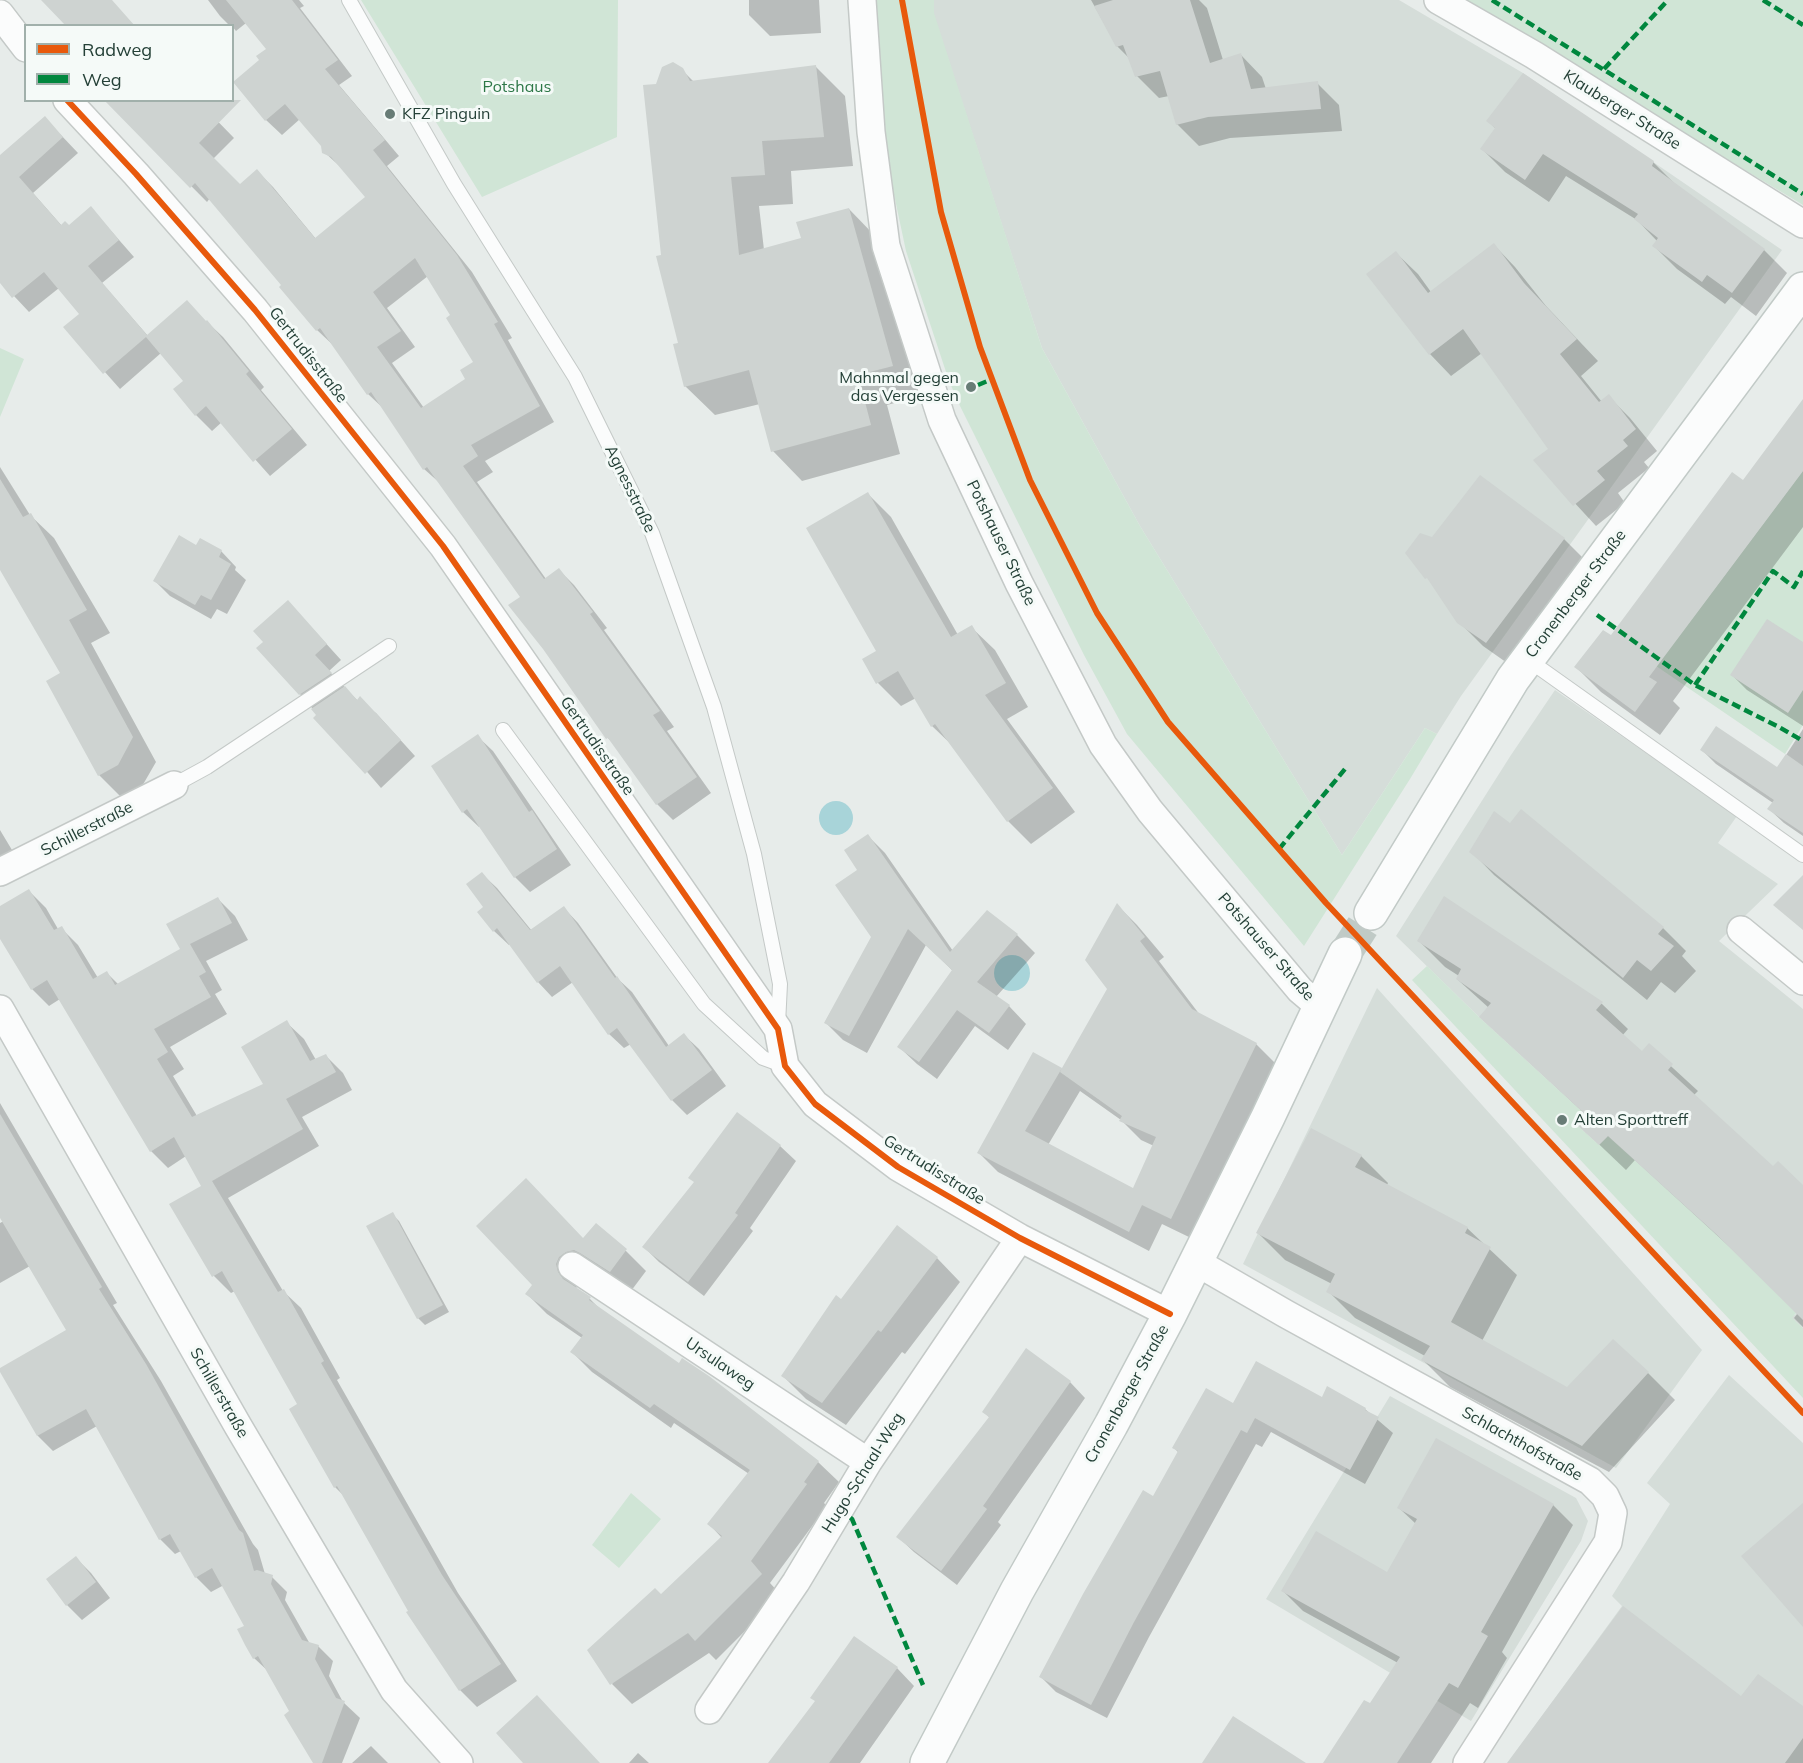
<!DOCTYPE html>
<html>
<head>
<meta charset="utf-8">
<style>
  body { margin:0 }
  #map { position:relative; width:1803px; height:1763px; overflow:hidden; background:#e7ecea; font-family:Mulish,sans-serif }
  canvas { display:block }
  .legend { position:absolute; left:24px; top:24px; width:210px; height:78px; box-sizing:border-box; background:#f5faf8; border:2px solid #a1b0ab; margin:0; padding:8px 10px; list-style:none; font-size:18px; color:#244037 }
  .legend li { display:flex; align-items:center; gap:12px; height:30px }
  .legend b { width:30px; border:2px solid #a1b0ab }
</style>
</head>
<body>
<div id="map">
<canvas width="1803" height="1763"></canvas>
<ul class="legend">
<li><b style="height:8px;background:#e8590c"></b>Radweg</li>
<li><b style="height:8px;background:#00873e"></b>Weg</li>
</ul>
</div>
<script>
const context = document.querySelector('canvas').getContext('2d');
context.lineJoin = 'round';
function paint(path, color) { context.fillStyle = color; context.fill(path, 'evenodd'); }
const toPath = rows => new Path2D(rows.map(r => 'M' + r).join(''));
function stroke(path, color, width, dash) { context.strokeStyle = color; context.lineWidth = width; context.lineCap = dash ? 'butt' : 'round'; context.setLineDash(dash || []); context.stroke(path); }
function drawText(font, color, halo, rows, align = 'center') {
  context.font = font + ' Mulish,sans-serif'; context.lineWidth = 6; context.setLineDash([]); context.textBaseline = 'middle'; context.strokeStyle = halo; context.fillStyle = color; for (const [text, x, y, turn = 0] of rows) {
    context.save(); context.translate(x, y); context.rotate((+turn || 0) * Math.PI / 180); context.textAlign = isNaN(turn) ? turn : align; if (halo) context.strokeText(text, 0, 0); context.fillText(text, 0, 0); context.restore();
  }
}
paint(toPath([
  [934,0,1399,0,1523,73,1782,250,1461,696,1437,734,1425,728,1342,855,1140,526,1042,348,933,13],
  [1555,690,1737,816,1718,843,1778,884,1719,941,1803,1009,1803,1328,1791,1318,1796,1314,1608,1136,1599,1145,1577,1125,1585,1114,1479,1017,1396,936,1511,755],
  [1377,988,1702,1350,1616,1468,1243,1264],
  [1729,1375,1803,1443,1803,1763,1516,1763,1512,1757,1622,1606,1612,1596,1670,1504,1647,1483],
  [1390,1396,1576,1498,1588,1521,1581,1541,1471,1721,1266,1599]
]), '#d5ddd9');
paint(toPath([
  [361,0,618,0,617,137,482,197],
  [876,0,934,0,934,13,1042,348,1140,526,1342,855,1425,728,1437,734,1410,779,1304,946,1127,734,1084,655,960,406,949,381,906,251,882,138],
  [1464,0,1803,0,1803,205,1486,14],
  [0,348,24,359,0,417],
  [1803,471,1803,725,1785,754,1656,666],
  [1427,966,1479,1017,1586,1115,1577,1125,1599,1145,1608,1136,1717,1235,1796,1313,1792,1318,1803,1328,1803,1398,1412,980],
  [631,1493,661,1519,619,1568,592,1545]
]), '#d0e5d6');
paint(toPath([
  '819 818a17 17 0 1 1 34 0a17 17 0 1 1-34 0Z',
  '994 973a18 18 0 1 1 36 0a18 18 0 1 1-36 0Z'
]), '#a8d4d9');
paint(toPath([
  [208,0,299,0,304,6,300,8,352,76,339,85,399,156,387,166,472,272,512,338,508,340,554,422,485,461,493,472,477,482,546,579,559,570,574,585,607,628,604,630,674,727,667,731,711,793,673,820,657,804,617,748,608,738,544,648,522,597,441,484,424,469,384,409,368,394,333,345,317,330,284,285,210,198,207,202,106,100,197,100,234,138,213,159,240,186,257,171,273,187,316,239,367,198,344,170,324,152,323,145,300,119,282,135,266,120,261,60,268,49,246,23,236,31,232,26,230,26,220,16],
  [428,276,452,315,475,363,467,379,424,408,392,363,415,347,387,308],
  [749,0,819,0,821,33,770,36,749,15],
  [1091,0,1199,0,1207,8,1223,60,1241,55,1262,77,1266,89,1317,83,1339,105,1342,131,1230,138,1199,146,1177,124,1169,96,1159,98,1137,76,1130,59,1117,46],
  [678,66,694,82,816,67,845,96,853,166,791,171,793,204,759,206,764,250,803,239,849,209,878,239,922,396,887,405,900,454,802,481,773,451,760,404,715,415,685,386,680,344,663,256,657,85],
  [1488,121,1653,162,1676,185,1764,250,1787,273,1756,316,1731,297,1725,304,1677,269,1654,246,1657,241,1637,220,1566,176,1549,202,1505,172,1482,149,1496,129],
  [60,134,78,153,33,193,62,226,69,227,91,208,134,257,102,283,148,336,207,322,223,337,264,387,261,390,307,445,270,476,222,422,212,431,196,415,185,381,161,353,120,389,65,327,81,314,59,288,29,312,0,281,0,157],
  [1494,245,1515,267,1546,306,1598,361,1581,376,1602,402,1608,396,1630,418,1657,451,1644,462,1649,468,1618,493,1625,503,1596,526,1535,460,1550,449,1482,353,1451,376,1430,354,1396,253,1418,274,1431,292],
  [1803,402,1803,527,1673,701,1680,708,1660,735,1601,692,1576,667,1612,637,1743,482],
  [0,467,30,515,54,538,110,633,91,643,156,762,141,788,122,798,99,775,62,674,0,567],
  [1480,477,1564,539,1587,562,1510,665,1483,646,1459,622,1435,586,1407,553,1432,539],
  [868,494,891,517,958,635,971,627,995,650,1028,707,1007,719,1075,812,1031,844,1008,821,954,747,932,726,916,698,901,706,878,683,878,652],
  [197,547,221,551,236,567,235,570,246,580,227,614,217,609,211,619,170,596,155,581],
  [303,618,341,660,329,671,358,701,376,713,415,756,381,788,300,694],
  [1803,644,1803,726,1747,690,1732,675],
  [1803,729,1803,836,1784,823,1769,809,1773,803,1716,764,1702,750,1777,769],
  [477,736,493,751,571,865,530,892,515,877,480,826,479,827,463,812],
  [1521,811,1663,928,1686,951,1682,956,1696,971,1675,993,1661,982,1647,1000,1494,875,1471,851,1510,825],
  [0,830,12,850,0,857],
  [868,836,885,853,953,951,987,912,1017,935,1035,953,996,997,1009,1006,1026,1024,1008,1050,975,1026,937,1079,917,1064,899,1047,953,971,926,945,867,1053,843,1040,825,1022,873,937,860,870],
  [482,874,497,888,532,931,564,908,578,923,618,979,632,992,669,1046,684,1035,699,1049,726,1086,687,1115,672,1100,631,1044,624,1048,609,1034,573,982,552,997,538,982,510,944,509,945,494,931,485,908],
  [29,891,46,908,58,929,61,928,78,945,98,978,107,973,119,985,182,949,218,899,235,916,248,940,206,961,222,990,215,994,227,1014,170,1047,184,1069,173,1076,197,1116,265,1084,286,1022,304,1039,316,1060,326,1056,343,1073,352,1090,302,1117,319,1146,228,1198,283,1291,301,1308,340,1378,337,1380,458,1593,517,1681,477,1707,460,1690,408,1612,410,1611,346,1498,335,1487,299,1405,235,1291,231,1293,214,1276,203,1186,186,1156,168,1168,151,1151,60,999,49,1006,32,989,0,937,0,908],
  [1445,898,1602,1004,1628,1029,1622,1036,1642,1053,1649,1046,1698,1091,1694,1095,1773,1168,1803,1187,1803,1327,1794,1318,1798,1313,1745,1261,1635,1160,1626,1170,1605,1150,1579,1125,1587,1116,1481,1017,1489,1008,1457,979,1459,976,1445,967,1419,941],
  [1118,906,1137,925,1164,957,1159,961,1200,1015,1256,1044,1276,1064,1191,1238,1162,1224,1149,1251,998,1172,979,1153,1034,1054,1063,1070,1109,989],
  [1080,1091,1121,1120,1141,1140,1154,1146,1133,1190,1048,1145],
  [0,1103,117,1303,113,1305,161,1381,253,1544,258,1550,265,1574,272,1577,287,1592,285,1600,310,1644,318,1646,333,1661,329,1676,343,1702,360,1718,342,1763,315,1763,291,1712,269,1672,254,1658,246,1626,224,1585,211,1592,196,1577,181,1551,175,1554,160,1539,97,1426,53,1451,38,1436,1,1369,68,1330,30,1266,0,1283,0,1223,11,1217,0,1206],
  [738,1114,780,1146,796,1161,750,1228,753,1231,704,1296,659,1262,644,1247,696,1183],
  [1361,1156,1388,1183,1387,1185,1467,1228,1517,1275,1482,1341,1568,1389,1648,1373,1675,1400,1609,1472,1450,1387,1423,1360,1425,1356,1355,1318,1328,1291,1332,1284,1285,1260,1258,1233],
  [392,1214,399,1221,449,1312,425,1325,418,1318],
  [478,1226,584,1240,626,1251,646,1271,631,1291,579,1277,576,1285,577,1290,590,1299,605,1314,679,1365,708,1377,818,1462,839,1482,824,1503,827,1506,770,1583,781,1595,716,1660,709,1653,632,1704,612,1684,662,1596,722,1538,709,1524,749,1474,674,1423,671,1428,592,1372,572,1352,582,1338,547,1314,527,1294,534,1285],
  [897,1227,937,1258,960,1282,905,1354,902,1352,846,1425,806,1399,783,1376],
  [1070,1382,1085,1398,998,1522,1001,1525,957,1585,914,1552,898,1537,990,1418,984,1412],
  [1322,1399,1365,1409,1393,1433,1365,1484,1271,1432,1262,1447,1256,1444,1149,1637,1107,1718,1056,1692,1041,1677,1154,1498,1179,1453,1174,1448,1234,1405],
  [1553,1505,1573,1525,1502,1652,1507,1658,1478,1708,1470,1703,1431,1763,1325,1763,1370,1705,1398,1663,1303,1611,1283,1591,1387,1574,1416,1524,1399,1508],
  [76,1558,91,1573,110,1598,82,1620,67,1605],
  [897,1668,914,1686,860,1763,770,1763],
  [1742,1698,1803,1708,1803,1763,1520,1763],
  [371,1746,388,1763,352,1763],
  [638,1753,649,1763,629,1763]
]), '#0003');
paint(toPath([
  [41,0,112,0,135,26,66,26],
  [226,0,292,0,338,60,325,69,385,140,373,150,457,255,498,322,494,324,540,406,471,445,478,456,463,466,544,579,559,568,593,612,590,614,660,711,653,715,697,777,656,805,608,738,606,739,543,649,508,605,520,597,427,467,423,470,371,392,367,395,320,328,316,331,279,287,281,285,195,183,190,188,104,100,241,100,199,143,240,184,257,169,315,238,365,197,331,157,322,153,321,146,285,104,265,121,233,82,259,60,256,56,266,49],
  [415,258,450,315,446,318,473,362,460,370,465,379,421,408,377,347,401,331,373,292],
  [1113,0,1190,0,1210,63,1241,53,1251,89,1318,81,1321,109,1208,117,1176,125,1160,71,1135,77,1123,45,1116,47,1094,6],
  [673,62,683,68,690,81,816,65,824,137,762,141,765,175,731,177,739,255,801,238,796,222,849,208,893,366,858,375,871,425,771,452,749,370,684,387,673,344,678,343,656,256,661,255,643,85,656,84,662,67],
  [1523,73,1654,161,1652,166,1765,249,1732,293,1707,275,1702,282,1652,246,1658,238,1634,219,1638,214,1543,154,1525,180,1480,149,1495,128,1486,121],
  [45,116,63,137,19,177,61,225,65,221,69,225,91,206,119,240,88,266,147,335,187,300,206,321,207,320,249,371,246,374,292,429,253,462,206,406,195,416,173,389,183,381,146,337,103,374,63,327,79,314,44,272,12,298,0,283,0,155],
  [1494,243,1524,283,1577,339,1560,354,1599,402,1609,394,1636,429,1623,440,1628,446,1597,471,1605,480,1573,506,1533,460,1548,449,1463,329,1429,355,1366,274,1396,251,1428,293],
  [1803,399,1803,471,1649,677,1657,682,1635,712,1574,667,1603,630,1611,635,1732,472,1743,480],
  [1480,475,1565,538,1486,643,1457,623,1427,578,1425,579,1405,553,1420,533,1432,537],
  [0,479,23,517,31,513,87,610,69,620,133,737,118,765,98,776,46,681,60,673,0,570],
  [868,492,951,637,972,625,1006,683,985,695,1053,788,1007,822,935,724,931,727,898,671,876,684,862,659,876,651,806,528],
  [179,535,196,545,200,538,222,550,219,557,231,564,211,600,201,595,195,605,153,581],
  [288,600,327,644,315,655,332,673,299,695,256,648,263,642,253,631],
  [1767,619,1803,642,1803,690,1788,713,1730,675],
  [345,686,357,700,360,696,401,740,365,774,313,718,316,715,311,709],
  [1716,726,1777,767,1786,754,1803,766,1803,833,1767,809,1774,800,1700,750],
  [478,734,529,812,532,810,557,849,514,878,467,809,462,813,431,766],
  [1521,809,1664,927,1658,934,1674,946,1651,971,1637,960,1623,978,1469,852,1494,811,1510,823],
  [868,834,950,952,987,910,1018,934,977,982,1010,1005,989,1033,957,1010,919,1062,897,1047,952,970,908,929,849,1036,824,1023,871,937,835,885,857,870,844,850],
  [482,872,530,930,564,906,615,978,617,976,666,1047,684,1033,712,1070,671,1101,617,1028,608,1035,560,966,537,983,497,928,493,932,477,912,483,907,466,884],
  [1803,875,1803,930,1773,905],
  [29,889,54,930,62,926,93,979,107,971,115,985,180,949,166,924,218,897,232,923,190,944,206,972,199,976,211,997,154,1029,168,1052,157,1059,192,1117,263,1084,241,1047,287,1020,310,1061,326,1054,336,1072,286,1099,303,1129,212,1181,278,1292,284,1289,324,1361,321,1363,442,1575,501,1664,459,1691,406,1612,408,1611,337,1486,334,1488,289,1409,297,1404,222,1271,212,1277,169,1204,201,1186,174,1137,150,1152,47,980,31,990,0,939,0,906],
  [1444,896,1603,1002,1596,1010,1642,1051,1649,1043,1673,1064,1668,1070,1773,1166,1778,1161,1803,1185,1803,1320,1717,1235,1608,1136,1599,1145,1577,1125,1586,1115,1479,1017,1491,1003,1456,979,1461,969,1417,941],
  [1117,903,1145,937,1140,941,1192,1009,1257,1043,1171,1219,1142,1205,1129,1232,977,1153,1033,1052,1062,1068,1107,989,1085,960],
  [1062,1068,1060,1072,1122,1116,1119,1121,1156,1137,1133,1188,1025,1131],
  [737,1112,781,1145,735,1213,738,1215,688,1282,642,1247,694,1182,688,1178],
  [0,1114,102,1287,99,1289,146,1364,239,1530,243,1533,254,1571,257,1570,273,1575,271,1584,302,1640,319,1645,315,1659,336,1698,345,1701,322,1763,313,1763,284,1715,289,1711,258,1656,253,1659,245,1645,237,1629,244,1626,212,1568,195,1578,170,1534,159,1540,86,1409,37,1436,0,1372,0,1368,66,1330,0,1218],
  [1311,1128,1362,1155,1355,1167,1468,1227,1465,1233,1491,1247,1451,1322,1567,1387,1613,1339,1649,1372,1582,1446,1421,1360,1430,1346,1326,1292,1335,1274,1256,1233],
  [526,1178,583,1238,596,1223,627,1249,610,1272,580,1253,574,1250,566,1252,559,1257,556,1264,558,1272,563,1279,591,1297,589,1300,679,1363,682,1358,709,1376,819,1461,804,1482,807,1484,751,1561,762,1574,695,1641,688,1633,610,1685,587,1650,655,1588,661,1594,722,1536,707,1524,750,1470,654,1404,650,1408,570,1352,583,1335,525,1294,532,1285,476,1226],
  [393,1212,443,1305,417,1319,366,1226],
  [897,1225,938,1257,881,1332,878,1330,822,1403,781,1376,836,1295,841,1299],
  [1026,1348,1071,1381,983,1506,987,1509,941,1571,896,1537,989,1417,982,1412],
  [1256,1361,1322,1397,1327,1386,1366,1408,1365,1410,1379,1417,1350,1470,1255,1418,1247,1433,1241,1430,1134,1622,1091,1705,1039,1677,1083,1594,1143,1490,1153,1496,1178,1451,1172,1448,1206,1388,1233,1403],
  [1436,1438,1554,1504,1481,1632,1488,1636,1458,1688,1449,1683,1397,1763,1323,1763,1364,1700,1370,1703,1400,1657,1281,1591,1316,1531,1387,1572,1417,1519,1397,1508],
  [1803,1503,1803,1627,1741,1556],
  [76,1556,96,1582,66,1606,46,1579],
  [1623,1606,1741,1696,1758,1674,1803,1706,1803,1738,1785,1763,1507,1763],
  [854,1636,898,1667,829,1763,768,1763,815,1701,810,1698],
  [537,1695,600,1763,523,1763,496,1733],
  [1233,1716,1306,1763,1202,1763]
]), '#ced3d1');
stroke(toPath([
  [1345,954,1371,913]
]), '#c0cac6', 33, [33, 16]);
const service = toPath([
  [349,0,454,184,575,377,652,533,714,707,754,854,780,984,778,1024],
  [1527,659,1803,855],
  [503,730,704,1004,763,1058,785,1066],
  [174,785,207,767,389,646]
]);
const minor = toPath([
  [862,0,871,132,886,246,942,420,1019,583,1103,745,1150,811,1300,990,1320,1007],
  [1438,0,1534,55,1803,224],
  [0,14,26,48],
  [67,100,136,174,255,310,443,546,778,1029,785,1066,815,1104,898,1167,1020,1238,1170,1314],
  [0,872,174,785],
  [1741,930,1803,981],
  [0,1009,238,1426,394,1690,459,1763],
  [1196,1262,1286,1314,1590,1481,1605,1496,1613,1513,1608,1542,1467,1763],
  [572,1266,868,1462],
  [709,1710,796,1582,868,1462,1020,1238]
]);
const secondary = toPath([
  [1371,913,1513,679,1803,289],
  [927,1763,1017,1591,1111,1425,1170,1314,1268,1117,1345,954]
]);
stroke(service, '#c4c9c7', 16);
stroke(minor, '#c4c9c7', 30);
stroke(secondary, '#c2cac7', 36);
stroke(service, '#fbfcfc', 14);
stroke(minor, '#fbfcfc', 27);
stroke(secondary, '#fbfcfc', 33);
stroke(toPath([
  [1492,0,1803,194],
  [1763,0,1803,25],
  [1604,69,1668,0],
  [978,385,990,380],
  [1597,615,1695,685,1779,727,1803,741],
  [1695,685,1773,571,1794,587,1803,571],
  [1279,849,1345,769],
  [840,1509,852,1519,923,1685]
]), '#00873e', 4.5, [9, 4.5]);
stroke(toPath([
  [902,0,941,212,980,347,1030,480,1097,613,1168,722,1326,903,1803,1413],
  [67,100,136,174,255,310,443,546,778,1029,785,1066,815,1104,898,1167,1020,1238,1170,1314]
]), '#e8590c', 6);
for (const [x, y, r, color] of [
  [390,114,6,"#687c76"],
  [971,387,6,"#687c76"],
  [1562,1120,6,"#687c76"]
]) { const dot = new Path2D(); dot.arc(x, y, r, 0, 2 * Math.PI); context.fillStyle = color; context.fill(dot); stroke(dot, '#f5faf8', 2); }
drawText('16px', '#2d7747', '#f5faf8', [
  ["Potshaus",517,87]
]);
drawText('16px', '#244037', '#f5faf8', [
  ["Klauberger Straße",1622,110,32],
  ["Gertrudisstraße",308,355,52],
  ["Agnesstraße",630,489,64],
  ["Potshauser Straße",1001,543,64],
  ["Cronenberger Straße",1576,594,-53],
  ["Gertrudisstraße",597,746,55],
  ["Schillerstraße",87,829,-27],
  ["Potshauser Straße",1266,947,49],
  ["Gertrudisstraße",934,1170,32],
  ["Ursulaweg",720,1364,34],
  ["Schillerstraße",219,1393,60],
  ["Cronenberger Straße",1127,1394,-61],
  ["Schlachthofstraße",1522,1444,29],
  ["Hugo-Schaal-Weg",863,1473,-58]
]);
drawText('16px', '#244037', '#f5faf8', [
  ["KFZ Pinguin",402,114],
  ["Mahnmal gegen",959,378,"right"],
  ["das Vergessen",959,396,"right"],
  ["Alten Sporttreff",1574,1120]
], 'left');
</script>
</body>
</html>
